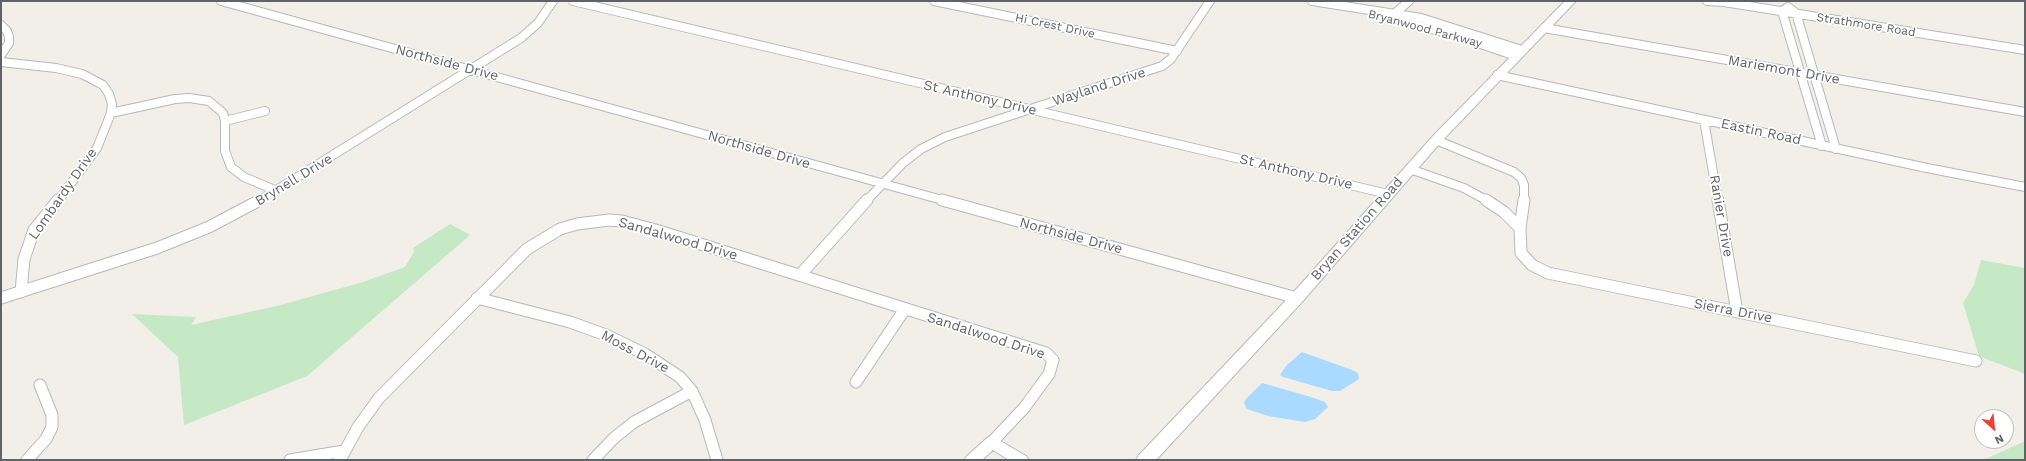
<!DOCTYPE html>
<html>
<head>
<meta charset="utf-8">
<style>
  body { margin:0 }
  #map { position:relative; width:2026px; height:461px; overflow:hidden; background:#f1efe8; font-family:"Work Sans",sans-serif }
  canvas { display:block }
  .frame { position:absolute; inset:0; border:2px solid #5f6368; pointer-events:none }
  .north { position:absolute; left:1974px; top:409px; width:40px; height:40px; box-sizing:border-box; background:#fff; border:1px solid #bfc1c3; border-radius:50%; rotate:153deg; font-size:11px; font-weight:700; line-height:16px; text-align:center; color:#5f6368 }
  .north::after { content:''; display:block; margin:auto; width:14px; height:18px; background:#ea4335; clip-path:polygon(50% 0,100% 100%,50% 72%,0 100%) }
</style>
</head>
<body>
<div id="map">
<canvas width="2026" height="461"></canvas>
<div class="frame"></div>
<div class="north">N</div>
</div>
<script>
const context = document.querySelector('canvas').getContext('2d');
context.lineJoin = 'round';
function paint(path, color) { context.fillStyle = color; context.fill(path, 'evenodd'); }
const toPath = rows => new Path2D(rows.map(r => 'M' + r).join(''));
function stroke(path, color, width, dash) { context.strokeStyle = color; context.lineWidth = width; context.lineCap = dash ? 'butt' : 'round'; context.setLineDash(dash || []); context.stroke(path); }
function drawText(font, color, halo, rows, align = 'center') {
  context.font = font + ' "Work Sans",sans-serif'; context.lineWidth = 3.5; context.setLineDash([]); context.textBaseline = 'middle'; context.strokeStyle = halo; context.fillStyle = color; for (const [text, x, y, turn = 0] of rows) {
    context.save(); context.translate(x, y); context.rotate((+turn || 0) * Math.PI / 180); context.textAlign = isNaN(turn) ? turn : align; if (halo) context.strokeText(text, 0, 0); context.fillText(text, 0, 0); context.restore();
  }
}
paint(toPath([
  [450,224,470,235,307,376,184,425,178,357,132,314,196,317,191,325,281,305,363,282,405,267,414,252,413,248],
  [1981,260,2025,268,2025,374,1979,356,1963,303,1974,285],
  [2023,442,2025,442,2025,460,1983,460]
]), '#c5e8c5');
paint(toPath([
  [1302,352,1352,370,1358,373,1359,379,1340,391,1332,391,1283,377,1280,375,1286,366],
  [1262,383,1311,397,1325,402,1328,407,1315,419,1305,422,1268,416,1247,409,1244,403,1246,399]
]), '#aadaff');
const minorFar1 = toPath([
  [221,1,946,201],
  [573,1,1388,194],
  [934,1,1177,51],
  [1312,1,1421,18,1522,50],
  [1707,1,1724,2,2025,50],
  [1392,16,1409,1],
  [1404,22,1454,35,1516,56],
  [1,25,7,31,9,37,9,43,1,55],
  [1544,28,2025,112],
  [1,62,56,68,82,74,103,85,109,94,112,104,111,113,97,148,58,201],
  [1497,75,1927,168,2025,187],
  [111,113,175,99,189,98,209,101,223,113,225,121,225,151,231,167,244,177,277,191],
  [1704,120,1718,201],
  [225,121,265,111],
  [1436,140,1514,172,1521,178,1524,185,1524,201],
  [1822,146,1782,11,1788,7,1796,13,1836,149],
  [1410,169,1464,188,1488,201],
  [259,201,521,38,538,23,553,1],
  [866,201,903,163,921,149,945,137,1162,66,1171,59,1210,1]
]);
const minor = toPath([
  [942,200,1297,298],
  [1486,200,1504,212,1520,228],
  [1524,200,1520,228,1521,253,1532,265,1548,273,1976,361],
  [1718,200,1737,312],
  [800,275,867,200],
  [21,292,24,259,34,230,58,200],
  [1,298,157,248,209,227,260,200],
  [477,298,570,322,606,335,645,354,680,377,692,391,705,420,717,460],
  [856,382,905,309],
  [27,460,46,439,52,427,52,415,40,385],
  [290,460,344,451],
  [340,460,358,427,379,398,527,249,560,229,577,224,609,220,622,221,659,231,1046,353,1053,360,1049,374,1024,408,992,442],
  [593,460,614,438,634,422,692,391]
]);
const tertiary = toPath([
  [992,436,1026,456,1029,460,1009,460,993,450,982,460,964,460,967,456,987,438,992,436]
]);
const secondary = toPath([
  [1565,1,1576,1,1440,143,1302,302,1156,460,1136,460,1139,455,1292,294,1432,137,1565,1]
]);
stroke(minorFar1, '#b5b8bc', 10);
stroke(minor, '#b5b8bc', 13);
stroke(tertiary, '#b5b8bc', 2);
stroke(secondary, '#b6babf', 2);
stroke(minorFar1, '#fff', 8);
stroke(minor, '#fff', 11);
paint(tertiary, '#fff');
paint(secondary, '#fff');
drawText('12px', '#5f6368', '#fff', [
  ["Strathmore Road",1866,25,9],
  ["Hi Crest Drive",1055,26,12],
  ["Bryanwood Parkway",1425,29,15]
]);
drawText('14px', '#5f6368', '#fff', [
  ["Northside Drive",447,63,15],
  ["Mariemont Drive",1784,70,10],
  ["Wayland Drive",1099,87,-18],
  ["St Anthony Drive",980,98,13],
  ["Eastin Road",1761,132,12],
  ["Northside Drive",759,150,16],
  ["St Anthony Drive",1296,172,13],
  ["Brynell Drive",294,180,-31],
  ["Lombardy Drive",63,194,-55],
  ["Ranier Drive",1721,216,80],
  ["Bryan Station Road",1357,229,-49],
  ["Northside Drive",1071,236,15],
  ["Sandalwood Drive",678,239,16],
  ["Sierra Drive",1733,311,11],
  ["Sandalwood Drive",986,336,18],
  ["Moss Drive",635,352,28]
]);
</script>
</body>
</html>
